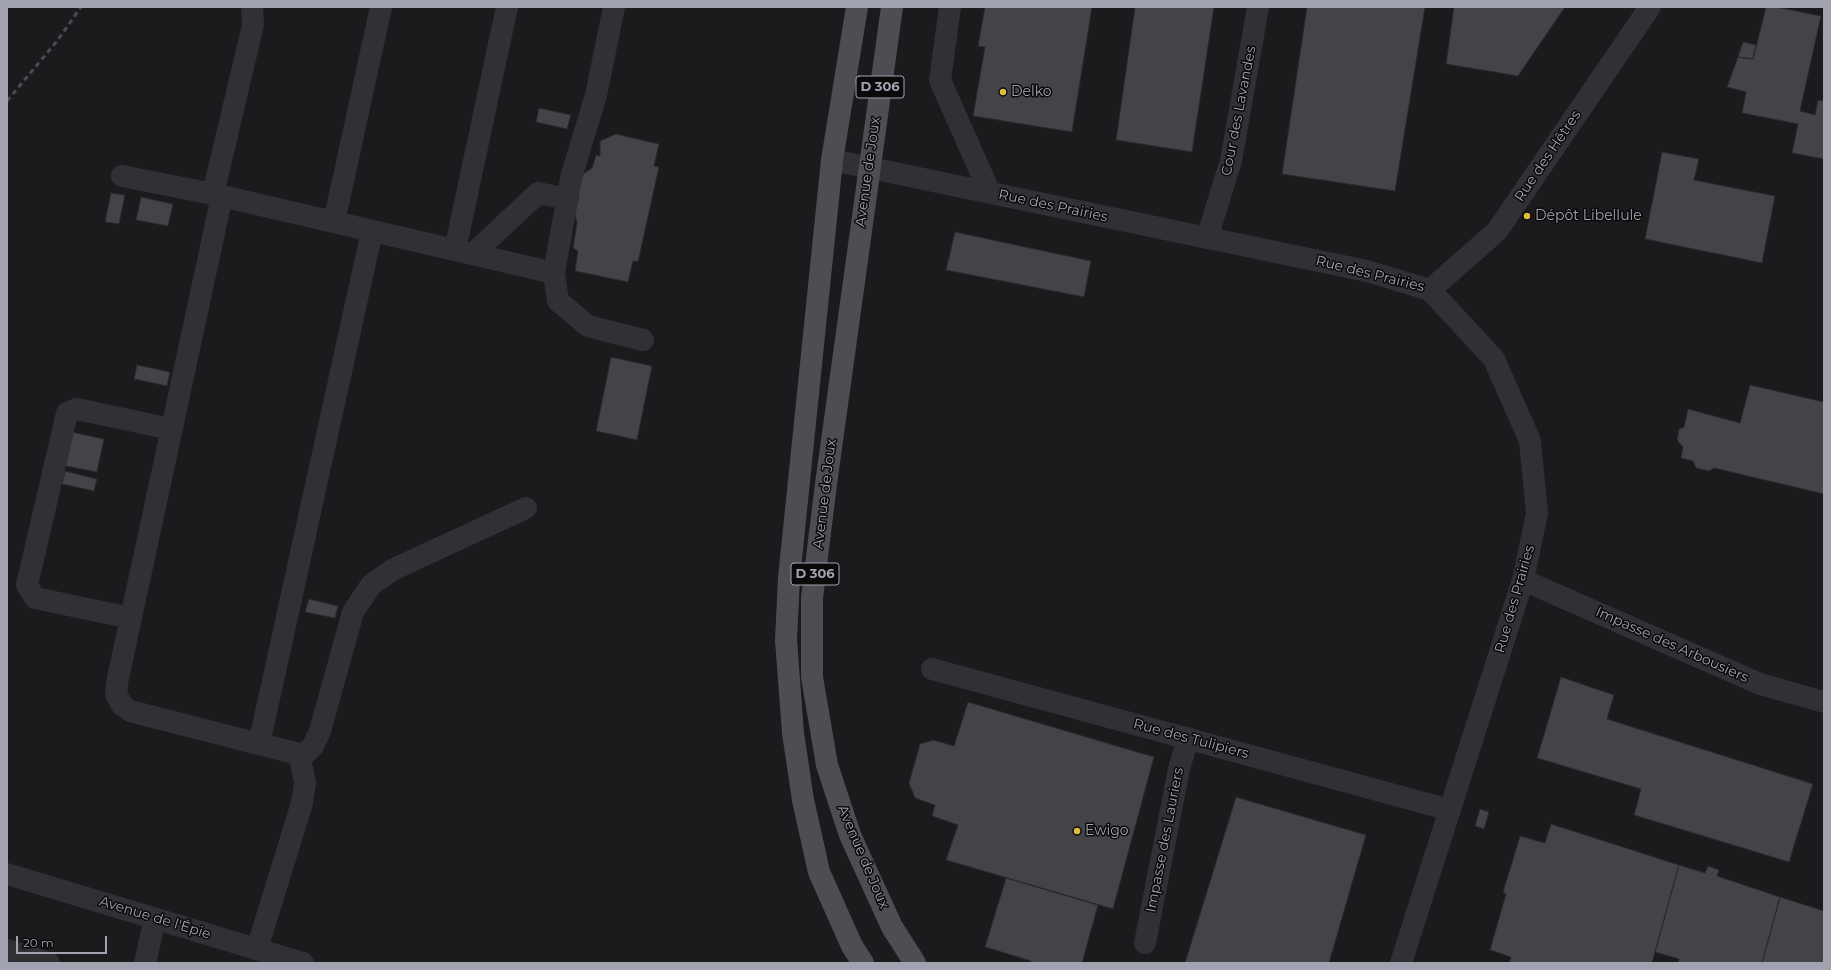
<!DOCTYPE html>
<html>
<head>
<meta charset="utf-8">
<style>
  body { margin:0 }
  #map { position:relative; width:1831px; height:970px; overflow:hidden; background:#0f0f10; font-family:Montserrat,sans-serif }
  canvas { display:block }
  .frame { position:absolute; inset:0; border:8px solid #a1a4b0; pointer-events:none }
  .scale { position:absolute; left:16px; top:936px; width:91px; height:18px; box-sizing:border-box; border:2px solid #a1a4b0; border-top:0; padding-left:5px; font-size:12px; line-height:14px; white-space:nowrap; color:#a1a4b0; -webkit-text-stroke:3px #0a0a0b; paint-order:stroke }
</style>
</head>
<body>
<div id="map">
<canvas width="1831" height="970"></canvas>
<div class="frame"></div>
<div class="scale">20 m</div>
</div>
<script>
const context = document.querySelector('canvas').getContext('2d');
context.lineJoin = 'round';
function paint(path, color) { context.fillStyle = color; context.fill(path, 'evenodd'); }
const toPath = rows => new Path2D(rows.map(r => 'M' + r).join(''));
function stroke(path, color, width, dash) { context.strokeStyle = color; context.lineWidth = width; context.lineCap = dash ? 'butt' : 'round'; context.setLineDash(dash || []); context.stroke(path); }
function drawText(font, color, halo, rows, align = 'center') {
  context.font = font + ' Montserrat,sans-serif'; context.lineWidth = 3; context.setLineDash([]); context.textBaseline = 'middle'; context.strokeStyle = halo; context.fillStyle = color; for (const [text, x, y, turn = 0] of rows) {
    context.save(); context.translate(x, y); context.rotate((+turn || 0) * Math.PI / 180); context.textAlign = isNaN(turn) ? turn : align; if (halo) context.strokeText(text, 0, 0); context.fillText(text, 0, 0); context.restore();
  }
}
paint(toPath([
  [7,7,1824,7,1824,963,7,963]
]), '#1b1b1d');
const building = toPath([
  [985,7,1092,7,1072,132,973,116,985,47,978,46,985,7],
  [1135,7,1214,7,1192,152,1116,140,1135,7],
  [1307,7,1425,7,1395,191,1282,174,1307,7],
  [1454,7,1565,7,1518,76,1446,64,1454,7],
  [1766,7,1776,7,1821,16,1800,111,1815,115,1818,100,1824,101,1824,159,1792,153,1798,124,1742,113,1746,92,1727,87,1738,57,1753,59,1766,7],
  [1743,42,1756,45,1753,59,1738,57,1743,42],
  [539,108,571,115,567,129,536,122,539,108],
  [616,134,659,144,654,166,659,167,638,262,633,261,628,282,575,271,578,251,573,248,577,223,574,211,576,192,583,174,592,168,596,155,600,156,600,141,616,134],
  [1662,152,1699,159,1694,180,1775,196,1762,263,1645,239,1662,152],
  [111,193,125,195,119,224,105,222,111,193],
  [141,197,173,204,168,226,136,220,141,197],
  [955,232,1091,261,1084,297,946,270,955,232],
  [611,357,652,366,637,440,596,431,611,357],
  [137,365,170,372,167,386,134,379,137,365],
  [1750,385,1824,402,1824,494,1714,468,1709,471,1696,468,1693,461,1681,458,1683,447,1677,440,1679,429,1684,427,1688,409,1740,423,1750,385],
  [67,431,104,439,97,472,60,465,67,431],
  [65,471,97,479,94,491,62,484,65,471],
  [309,599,338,606,335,618,305,612,309,599],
  [1561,677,1614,695,1607,719,1813,784,1789,862,1634,815,1641,789,1537,758,1561,677],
  [968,702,1154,757,1113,909,946,860,958,825,932,816,935,805,915,798,909,783,920,744,933,740,954,746,968,702],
  [1236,797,1366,835,1329,963,1185,963,1236,797],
  [1480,809,1489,812,1484,829,1475,826,1480,809],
  [1551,824,1679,865,1652,963,1509,963,1511,957,1490,950,1506,894,1503,892,1520,836,1545,843,1551,824],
  [1679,865,1705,873,1708,866,1719,870,1717,876,1780,897,1762,963,1678,963,1679,959,1655,952,1679,865],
  [1006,878,1098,905,1082,963,1030,963,1031,961,985,947,1006,878],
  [1780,897,1824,911,1824,963,1762,963,1780,897]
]);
paint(building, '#434448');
stroke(building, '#2a292c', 1);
stroke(toPath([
  [614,7,596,95,571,178,554,273,558,301,588,326,643,340],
  [950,7,940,80,990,193],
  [832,160,1367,271,1430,290,1494,359,1530,441,1537,513,1523,580,1401,963],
  [122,176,213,194,554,273],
  [213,194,253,25,252,7],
  [222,196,118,678,116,694,122,705,130,711,259,744,299,754,307,752,313,746,320,731,353,612,371,585,392,570,526,508],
  [334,222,381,7],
  [1207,238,1231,161,1258,7],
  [455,250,507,7],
  [473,254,538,193,568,199],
  [1430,290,1497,231,1650,7],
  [1523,580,1760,684,1824,702],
  [131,618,35,598,27,585,67,413,77,409,171,429],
  [932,669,1450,810],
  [259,744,372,231],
  [7,874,303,963],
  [1145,943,1179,769,1188,738],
  [257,949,302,803,305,782,299,754],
  [7,950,49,963],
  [145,963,155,919]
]), '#303035', 22);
stroke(toPath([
  [857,7,832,160,789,578,786,640,793,733,803,800,819,872,852,946,863,963],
  [892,7,826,484,812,598,812,677,827,765,850,835,892,927,915,963]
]), '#4d4d53', 22);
stroke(toPath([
  [7,101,57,41,81,7]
]), '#4b4c51', 3, [5, 4]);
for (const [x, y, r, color] of [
  [1003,92,4,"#ddbe3a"],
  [1527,216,4,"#ddbe3a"],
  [1077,831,4,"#ddbe3a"]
]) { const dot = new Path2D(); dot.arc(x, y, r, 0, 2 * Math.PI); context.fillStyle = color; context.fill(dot); stroke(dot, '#0a0a0b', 1.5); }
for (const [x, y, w] of [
  [880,87,48],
  [815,574,48]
]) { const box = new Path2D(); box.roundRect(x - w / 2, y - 11, w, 22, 3); context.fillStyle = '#0a0a0b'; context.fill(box); stroke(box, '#a1a4b0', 1); }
drawText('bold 13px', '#a1a4b0', null, [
  ["D 306",880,87],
  ["D 306",815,574]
]);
drawText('14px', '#a1a4b0', '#0a0a0b', [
  ["Delko",1011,92],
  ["Dépôt Libellule",1535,216],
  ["Ewigo",1085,831]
], 'left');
drawText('14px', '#a1a4b0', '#0a0a0b', [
  ["Cour des Lavandes",1239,111,-79],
  ["Rue des Hêtres",1548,156,-56],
  ["Avenue de Joux",868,172,-82],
  ["Rue des Prairies",1053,206,12],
  ["Rue des Prairies",1370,274,14],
  ["Avenue de Joux",825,494,-83],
  ["Rue des Prairies",1515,599,-74],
  ["Impasse des Arbousiers",1672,645,24],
  ["Rue des Tulipiers",1191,739,15],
  ["Impasse des Lauriers",1165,840,-79],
  ["Avenue de Joux",863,857,67],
  ["Avenue de l'Épie",155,918,17]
]);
</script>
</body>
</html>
